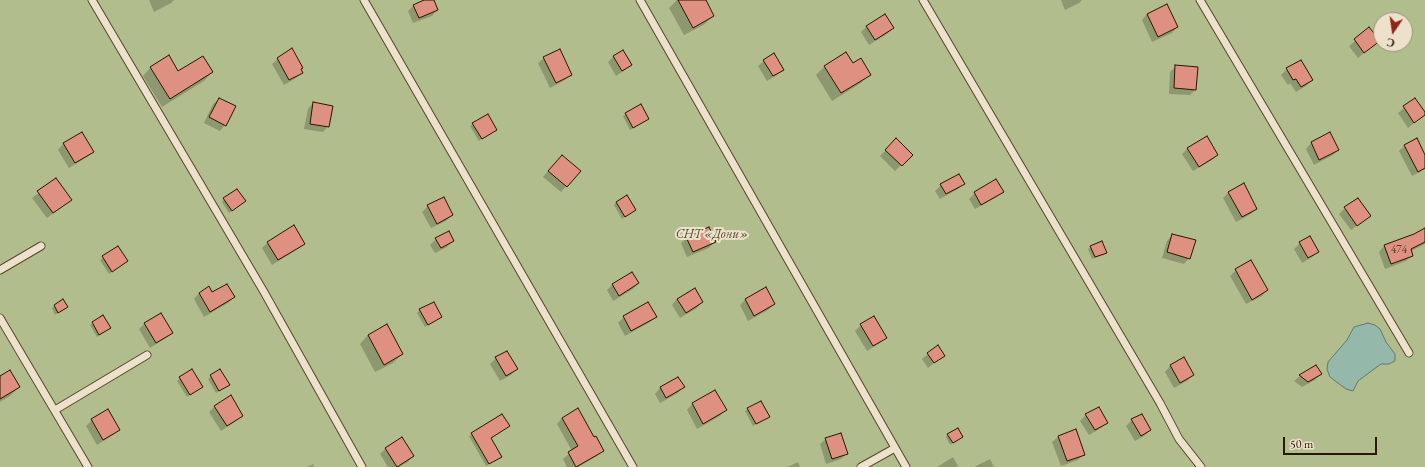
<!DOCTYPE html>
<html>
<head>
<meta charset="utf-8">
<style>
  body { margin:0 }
  #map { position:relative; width:1425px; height:467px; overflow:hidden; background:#e1d3b1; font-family:"EB Garamond",serif }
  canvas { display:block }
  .north { position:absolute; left:1373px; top:12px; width:40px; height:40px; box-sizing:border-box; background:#ece2cc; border:1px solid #9f907a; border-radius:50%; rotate:193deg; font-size:11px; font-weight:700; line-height:16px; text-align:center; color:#2b1600 }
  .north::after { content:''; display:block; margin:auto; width:14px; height:18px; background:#8f2418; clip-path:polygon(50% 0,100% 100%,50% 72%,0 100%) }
  .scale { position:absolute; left:1283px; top:437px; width:94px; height:18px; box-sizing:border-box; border:2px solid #2b1600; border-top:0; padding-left:5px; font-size:12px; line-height:14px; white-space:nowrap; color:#2b1600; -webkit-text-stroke:3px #ece2cc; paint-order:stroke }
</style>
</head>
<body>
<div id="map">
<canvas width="1425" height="467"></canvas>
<div class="north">С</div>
<div class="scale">50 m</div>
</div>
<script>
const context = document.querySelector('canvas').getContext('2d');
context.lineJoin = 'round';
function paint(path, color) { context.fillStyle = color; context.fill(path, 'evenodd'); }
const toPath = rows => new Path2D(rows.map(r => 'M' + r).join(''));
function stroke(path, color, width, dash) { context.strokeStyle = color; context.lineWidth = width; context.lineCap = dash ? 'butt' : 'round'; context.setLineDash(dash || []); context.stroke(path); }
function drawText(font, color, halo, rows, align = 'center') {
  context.font = font + ' "EB Garamond",serif'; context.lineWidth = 4; context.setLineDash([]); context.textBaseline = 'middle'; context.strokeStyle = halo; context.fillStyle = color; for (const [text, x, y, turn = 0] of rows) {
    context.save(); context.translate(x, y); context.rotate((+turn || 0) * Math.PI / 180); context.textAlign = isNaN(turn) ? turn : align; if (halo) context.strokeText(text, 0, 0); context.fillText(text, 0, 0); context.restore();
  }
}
paint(toPath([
  [0,0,1425,0,1425,467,0,467],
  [1381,20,1405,20,1405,44,1381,44]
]), '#b1bd8d');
const water = toPath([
  [1368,323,1375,325,1380,329,1386,342,1395,354,1395,361,1389,364,1381,364,1370,372,1358,381,1353,391,1346,389,1330,377,1327,369,1328,362,1347,340,1354,327,1368,323]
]);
paint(water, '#94b8aa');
stroke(water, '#6a7766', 1);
paint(toPath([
  [149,0,174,0,171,3,154,12],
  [426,0,433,0,437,10,432,16,413,23,408,11,414,5],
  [677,0,705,0,713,16,705,24,684,35,669,8],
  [1061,0,1082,0,1079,3,1065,10],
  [1147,14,1177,27,1172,33,1152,42,1142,20],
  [867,26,893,28,887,34,869,45,861,32],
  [1369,29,1378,41,1358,58,1349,46],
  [623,51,631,65,625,70,616,76,608,62,613,57],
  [846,54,852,64,870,74,861,83,832,101,816,75,824,67],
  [544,58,571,75,565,80,550,88,538,63],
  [278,59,300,69,302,73,296,78,284,85,272,64],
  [764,61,783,70,777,75,767,81,758,66],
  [1176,66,1195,90,1190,95,1169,94,1170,72],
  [151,67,178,73,212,72,204,81,162,107,143,76],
  [1287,69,1312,80,1306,86,1296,92,1290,83,1288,85,1281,75],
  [219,99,225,125,220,131,204,123,213,104],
  [1415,99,1425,114,1408,128,1398,113],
  [313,103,328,126,323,132,304,129,308,109],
  [640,106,648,119,630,130,623,116],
  [473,124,496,130,479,141,470,126],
  [82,133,93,152,87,157,69,168,58,150,63,144],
  [1330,134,1338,150,1333,155,1314,165,1306,149,1311,143],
  [896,140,912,155,895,171,880,156],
  [1405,145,1425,157,1425,169,1412,176,1399,151],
  [1188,148,1217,154,1212,160,1193,171,1182,154],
  [556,162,566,186,561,192,543,177],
  [56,179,71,200,47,218,32,198],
  [963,184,958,189,940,199,935,191,941,185],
  [1002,191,997,197,975,209,969,199,975,193],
  [1229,192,1256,209,1251,214,1236,222,1223,198],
  [224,199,242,204,229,213,222,202],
  [616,202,634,210,622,219,614,205],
  [428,206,452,215,446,221,431,228,422,212],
  [1345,208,1369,216,1351,230,1339,214],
  [1425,230,1425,244,1411,251,1412,255,1406,261,1385,269,1379,252,1384,246],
  [1172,235,1189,258,1184,264,1162,258,1167,241],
  [687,238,714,242,709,248,687,257,681,243],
  [436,239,453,241,447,247,435,253,430,245],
  [268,242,304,244,298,249,272,265,262,248],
  [1300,243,1318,252,1312,257,1302,263,1294,249],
  [118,247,124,263,109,274,100,260],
  [1091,247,1106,253,1103,255,1092,259,1088,249],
  [1236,270,1267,290,1262,296,1246,304,1230,276],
  [632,273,638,283,633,289,613,301,607,290,612,285],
  [694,289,702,302,697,308,680,318,672,305,677,299],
  [199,293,212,294,234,297,228,303,204,317,194,299],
  [63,300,67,307,55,315,52,308],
  [745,300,774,304,768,310,748,321,740,305],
  [420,310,441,317,425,327,417,313],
  [103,317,110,328,97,337,90,325],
  [624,317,655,317,650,322,625,336,618,323],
  [145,323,172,333,166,338,150,348,139,329],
  [861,325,885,338,880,343,867,351,855,331],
  [368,335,402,354,393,363,375,372,360,344],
  [938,346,944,355,928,368,922,359],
  [496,358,516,369,511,375,500,381,490,364],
  [1183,359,1193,375,1187,381,1174,388,1165,372,1170,366],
  [1315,366,1320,374,1315,380,1302,387,1294,381,1300,376],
  [191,370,199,389,187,397,177,381],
  [220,370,226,387,216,393,208,379],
  [0,377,19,387,10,396,0,402],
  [678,378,683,387,678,393,660,403,655,394,660,388],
  [715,392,725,410,720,416,697,429,687,410,692,404],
  [215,406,242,416,236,421,221,431,209,412],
  [748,409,768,417,753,426,745,411],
  [577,410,594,439,603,450,597,456,578,467,567,467,563,459,572,451,557,424,562,418],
  [107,411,119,429,113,435,97,445,86,426,92,420],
  [502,415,509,426,490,438,498,459,486,466,469,436],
  [1086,415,1107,422,1101,428,1089,435,1080,421],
  [1132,420,1150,430,1144,436,1135,441,1126,426],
  [1075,431,1084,454,1078,460,1061,466,1052,442,1058,437],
  [948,434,962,437,950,445,946,437],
  [826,439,846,454,841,459,826,464,820,444],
  [386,448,413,456,408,462,399,467,388,467,380,454],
  [953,457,958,466,957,467,937,467],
  [990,459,994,467,974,467],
  [798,462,800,467,787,467],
  [313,464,314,467,307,467]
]), '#0003');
const building = toPath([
  [424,0,434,0,438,10,419,18,413,5,424,0],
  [678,0,706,0,714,16,693,28,678,0],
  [1167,4,1178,27,1158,37,1147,14,1167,4],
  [885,14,894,28,875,40,866,26,885,14],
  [1369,27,1380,41,1364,53,1354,39,1369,27],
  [292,48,303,68,301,69,303,73,289,80,277,58,292,48],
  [560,49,572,75,556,83,543,57,560,49],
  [623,50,632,65,622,71,613,56,623,50],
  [846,52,853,63,861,58,871,75,841,93,824,66,846,52],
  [774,53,784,70,773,76,763,60,774,53],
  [169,55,178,71,203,56,213,72,170,99,150,67,169,55],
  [1301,60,1313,80,1301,87,1296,79,1293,80,1286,68,1301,60],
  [1175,65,1198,67,1196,90,1174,88,1175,65],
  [219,98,236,106,226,126,209,117,219,98],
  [1415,98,1425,112,1425,115,1414,123,1403,106,1415,98],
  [313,102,333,106,329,127,310,124,313,102],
  [641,104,649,119,633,128,625,113,641,104],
  [488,114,497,130,482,139,472,123,488,114],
  [82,132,94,152,75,163,63,143,82,132],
  [1330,132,1339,150,1319,160,1311,142,1330,132],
  [1207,136,1218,155,1199,167,1187,148,1207,136],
  [896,138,913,155,902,166,885,150,896,138],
  [1417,138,1425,155,1425,168,1418,172,1404,145,1417,138],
  [562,155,581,171,567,187,548,171,562,155],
  [959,174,965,184,946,194,940,184,959,174],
  [56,178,72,200,53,213,37,191,56,178],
  [996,179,1004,192,981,205,974,192,996,179],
  [1244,183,1257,209,1242,217,1228,192,1244,183],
  [237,189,246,201,232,211,223,198,237,189],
  [627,195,636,210,625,217,616,202,627,195],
  [444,197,453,215,437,224,427,205,444,197],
  [1358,198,1371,216,1357,226,1344,207,1358,198],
  [294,225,305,244,278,260,267,242,294,225],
  [709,227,716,242,693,252,686,237,709,227],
  [1425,228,1425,242,1411,249,1413,256,1391,264,1384,245,1414,234,1425,228],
  [449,231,454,241,441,248,435,238,449,231],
  [1172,234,1196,240,1190,259,1167,252,1172,234],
  [1310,236,1319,252,1308,258,1299,242,1310,236],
  [1102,241,1107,253,1095,257,1090,246,1102,241],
  [118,246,128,261,112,272,102,256,118,246],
  [1251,260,1268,290,1252,300,1235,269,1251,260],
  [632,272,639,283,619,296,612,284,632,272],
  [227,284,235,297,210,312,199,293,209,286,212,292,227,284],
  [766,287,775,304,754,316,745,299,766,287],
  [695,288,703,302,686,313,677,299,695,288],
  [63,299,68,307,58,313,54,305,63,299],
  [434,302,442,317,428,325,419,309,434,302],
  [648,302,657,317,631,331,623,316,648,302],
  [161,313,173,333,156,343,144,323,161,313],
  [103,315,111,328,99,335,92,322,103,315],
  [874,316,887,338,873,346,860,324,874,316],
  [387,324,403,354,384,365,368,335,387,324],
  [938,345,945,356,934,363,927,353,938,345],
  [507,351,518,369,506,376,495,357,507,351],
  [1184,357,1194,375,1180,383,1170,365,1184,357],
  [1316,365,1322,374,1308,382,1299,375,1316,365],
  [192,369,203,387,190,395,179,377,192,369],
  [220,369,230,385,219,391,210,375,220,369],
  [10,370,20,387,0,399,0,376,10,370],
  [678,377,685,387,666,398,660,387,678,377],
  [715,390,727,410,703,424,692,403,715,390],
  [231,395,243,416,227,426,214,406,231,395],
  [761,401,770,417,756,424,747,408,761,401],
  [1099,407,1108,423,1095,430,1085,414,1099,407],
  [578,408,594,437,596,436,604,451,576,467,568,452,578,446,562,418,578,408],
  [108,409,120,430,103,440,91,419,108,409],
  [502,414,510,426,491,438,502,457,489,464,471,433,502,414],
  [1142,414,1151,430,1141,436,1131,419,1142,414],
  [958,428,963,437,953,443,947,434,958,428],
  [1076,429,1085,455,1067,461,1058,436,1076,429],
  [841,433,848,454,832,459,825,438,841,433],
  [402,437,414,456,397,467,385,448,402,437]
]);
paint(building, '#de9180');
stroke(building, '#2b1600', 1);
const lane = toPath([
  [92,0,264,292,362,467],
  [364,0,633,467],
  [640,0,906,467],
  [923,0,1160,403,1179,439,1201,467],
  [1200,0,1409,353],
  [0,270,41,246],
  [0,318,88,467],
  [55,410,147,355],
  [861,467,895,448]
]);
stroke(lane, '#58452c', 9);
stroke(lane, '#ece2cc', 7);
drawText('11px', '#583520', null, [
  ["474",1399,250]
]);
drawText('italic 13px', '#53482a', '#ece2cc', [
  ["СНТ «Дони»",712,234]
]);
</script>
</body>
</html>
